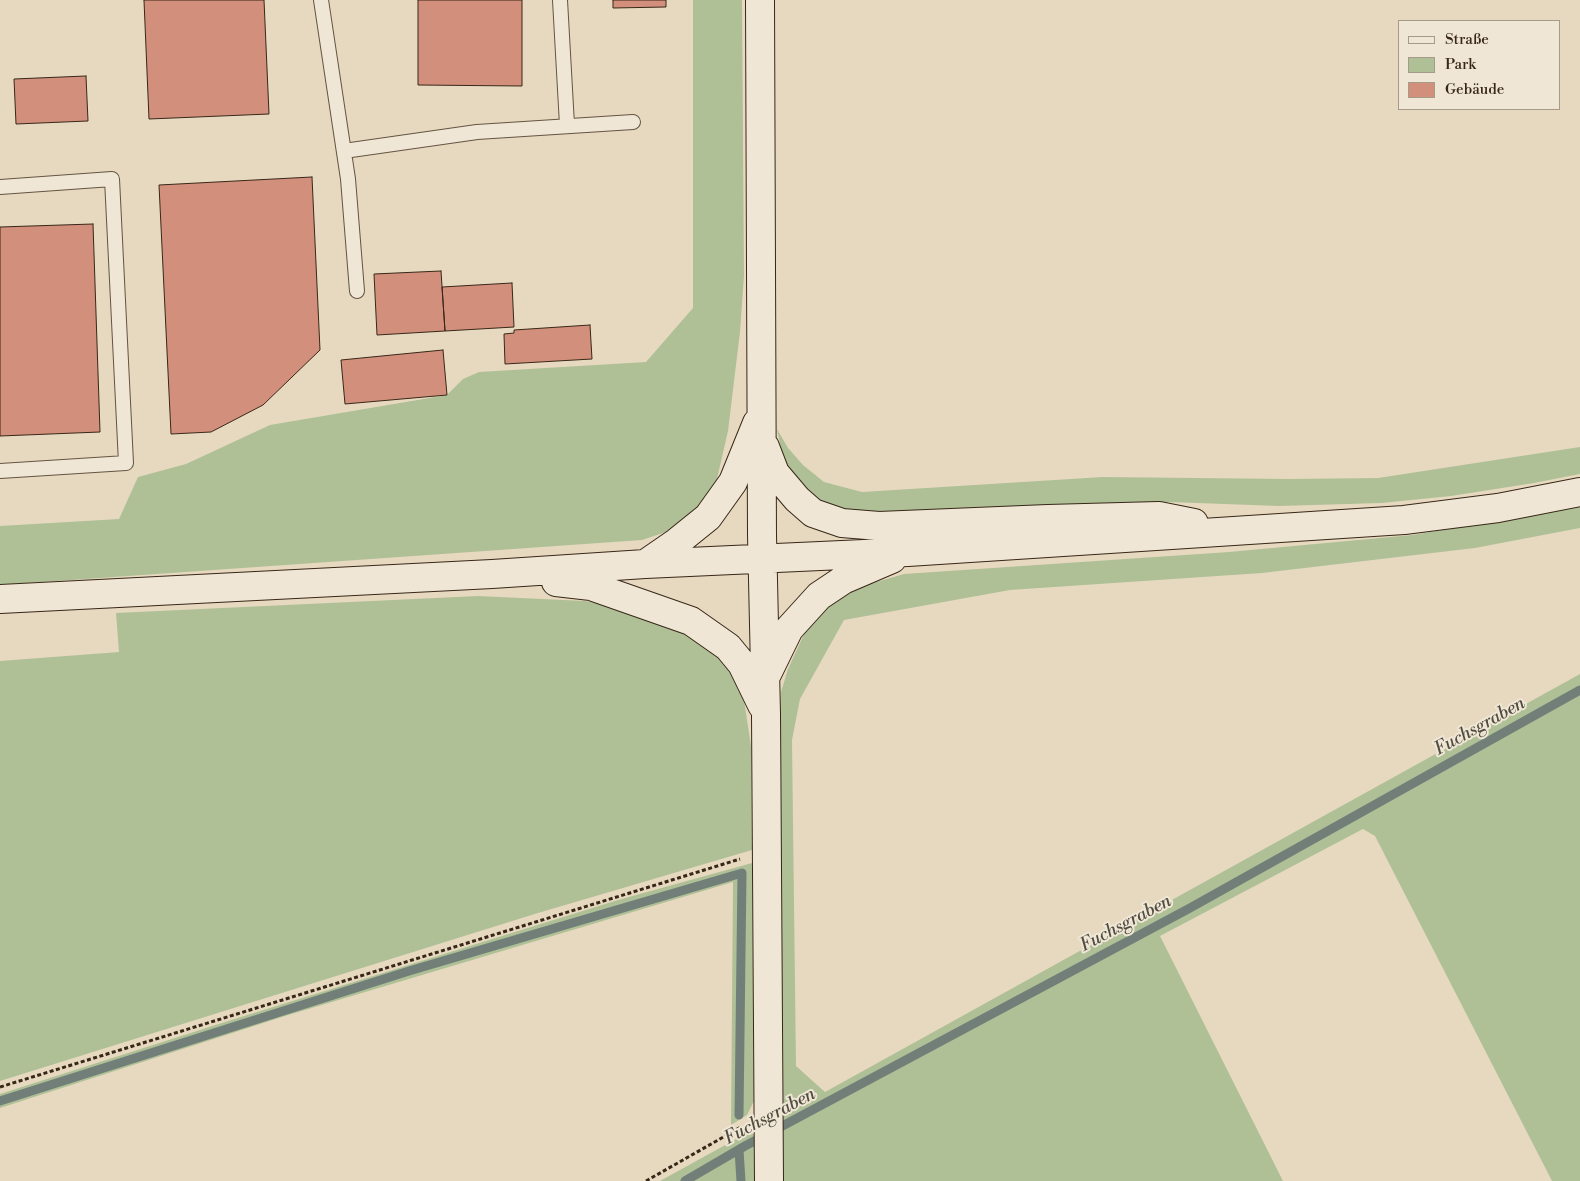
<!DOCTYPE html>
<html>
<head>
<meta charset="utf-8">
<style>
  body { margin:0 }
  #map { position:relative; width:1580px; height:1181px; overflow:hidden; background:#e7d9bf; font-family:"Libre Bodoni",serif }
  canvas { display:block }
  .legend { position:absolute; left:1398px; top:20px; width:162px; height:90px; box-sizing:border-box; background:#efe6d5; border:1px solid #a69a89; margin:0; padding:6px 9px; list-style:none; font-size:15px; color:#382718 }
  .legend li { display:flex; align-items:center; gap:10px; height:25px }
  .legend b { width:25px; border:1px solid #a69a89 }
</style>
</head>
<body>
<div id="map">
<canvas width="1580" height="1181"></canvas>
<ul class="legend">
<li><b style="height:6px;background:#efe6d5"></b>Straße</li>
<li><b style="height:14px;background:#afc097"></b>Park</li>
<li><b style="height:14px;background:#d28f7b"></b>Gebäude</li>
</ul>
</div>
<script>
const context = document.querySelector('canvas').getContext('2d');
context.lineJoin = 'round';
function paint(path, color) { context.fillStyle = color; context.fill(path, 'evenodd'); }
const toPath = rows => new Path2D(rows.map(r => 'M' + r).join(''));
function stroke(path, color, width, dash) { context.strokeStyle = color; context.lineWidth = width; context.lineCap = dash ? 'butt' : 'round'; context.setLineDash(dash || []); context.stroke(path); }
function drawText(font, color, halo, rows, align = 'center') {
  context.font = font + ' "Libre Bodoni",serif'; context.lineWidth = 4; context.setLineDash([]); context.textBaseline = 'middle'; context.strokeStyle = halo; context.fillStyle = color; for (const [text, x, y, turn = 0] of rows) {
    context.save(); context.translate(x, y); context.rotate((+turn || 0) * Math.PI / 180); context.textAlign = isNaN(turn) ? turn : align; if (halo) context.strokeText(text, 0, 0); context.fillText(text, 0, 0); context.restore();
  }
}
paint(toPath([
  [693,0,742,0,744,276,740,332,728,431,717,479,695,515,681,527,642,540,0,585,0,526,119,519,138,477,186,464,270,425,447,395,463,379,479,372,646,362,693,308],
  [777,429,788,448,803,465,824,482,862,492,1103,477,1289,479,1378,478,1580,447,1580,474,1534,483,1451,496,1382,503,1279,506,1169,502,894,516,861,516,820,505,785,469],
  [1580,506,1580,528,1475,548,1262,573,1010,590,844,620,800,699,792,740,796,1066,825,1092,1580,674,1580,1181,1552,1181,1375,836,1363,829,1160,936,1283,1181,782,1181,777,795,781,692,788,669,805,632,828,604,859,587,904,574,1229,552,1412,535,1547,513],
  [478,596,585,601,624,608,691,630,714,652,732,673,744,700,751,746,752,850,538,913,0,1081,0,661,119,652,116,613],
  [752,863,754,1101,747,1115,731,1125,733,882,285,1016,0,1108,0,1094,228,1021,618,900],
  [747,1133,754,1134,754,1181,660,1181]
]), '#afc097');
stroke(toPath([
  [0,1101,409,971,742,873,739,1115],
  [739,1150,741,1181],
  [685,1181,745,1146,1190,908,1580,690]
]), '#727f79', 9);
const building = toPath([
  [144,0,264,0,269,114,149,119,144,0],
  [418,0,522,0,522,86,418,85,418,0],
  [613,0,666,0,666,7,613,8,613,0],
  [86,76,88,121,16,124,14,79,86,76],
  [312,177,320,350,263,405,211,432,171,434,159,185,312,177],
  [93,224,100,432,0,436,0,227,93,224],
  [441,271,445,331,377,335,374,274,441,271],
  [512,283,514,327,445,331,442,287,512,283],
  [590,325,592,359,505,364,504,334,514,333,514,330,590,325],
  [443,350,447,395,345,404,341,360,443,350]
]);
paint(building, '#d28f7b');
stroke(building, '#382718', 1);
const lane = toPath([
  [321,0,348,179,357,291],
  [560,0,567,125],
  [344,151,477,132,633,122],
  [0,187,112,179,126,463,0,471]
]);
const secondary = toPath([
  [760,0,762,535,766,714,769,1181],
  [765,447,775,473,797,499,813,513,842,523,879,526,1048,519,1159,516,1194,523],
  [645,564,677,542,708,517,733,482,757,423],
  [556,582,591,586,691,621,728,647,742,664,762,705],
  [0,599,492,574,645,564,908,552,1404,520,1498,508,1580,492],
  [767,674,789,629,819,596,843,580,892,559]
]);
stroke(lane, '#645442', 16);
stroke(secondary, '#382718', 30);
stroke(toPath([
  [0,1087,740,859],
  [646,1181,741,1127]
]), '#382718', 3, [4, 2.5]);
stroke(lane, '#efe6d5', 14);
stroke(secondary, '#efe6d5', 28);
drawText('italic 18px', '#504c40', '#efe6d5', [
  ["Fuchsgraben",1480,727,-29],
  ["Fuchsgraben",1126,924,-28],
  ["Fuchsgraben",770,1117,-28]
]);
</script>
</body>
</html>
